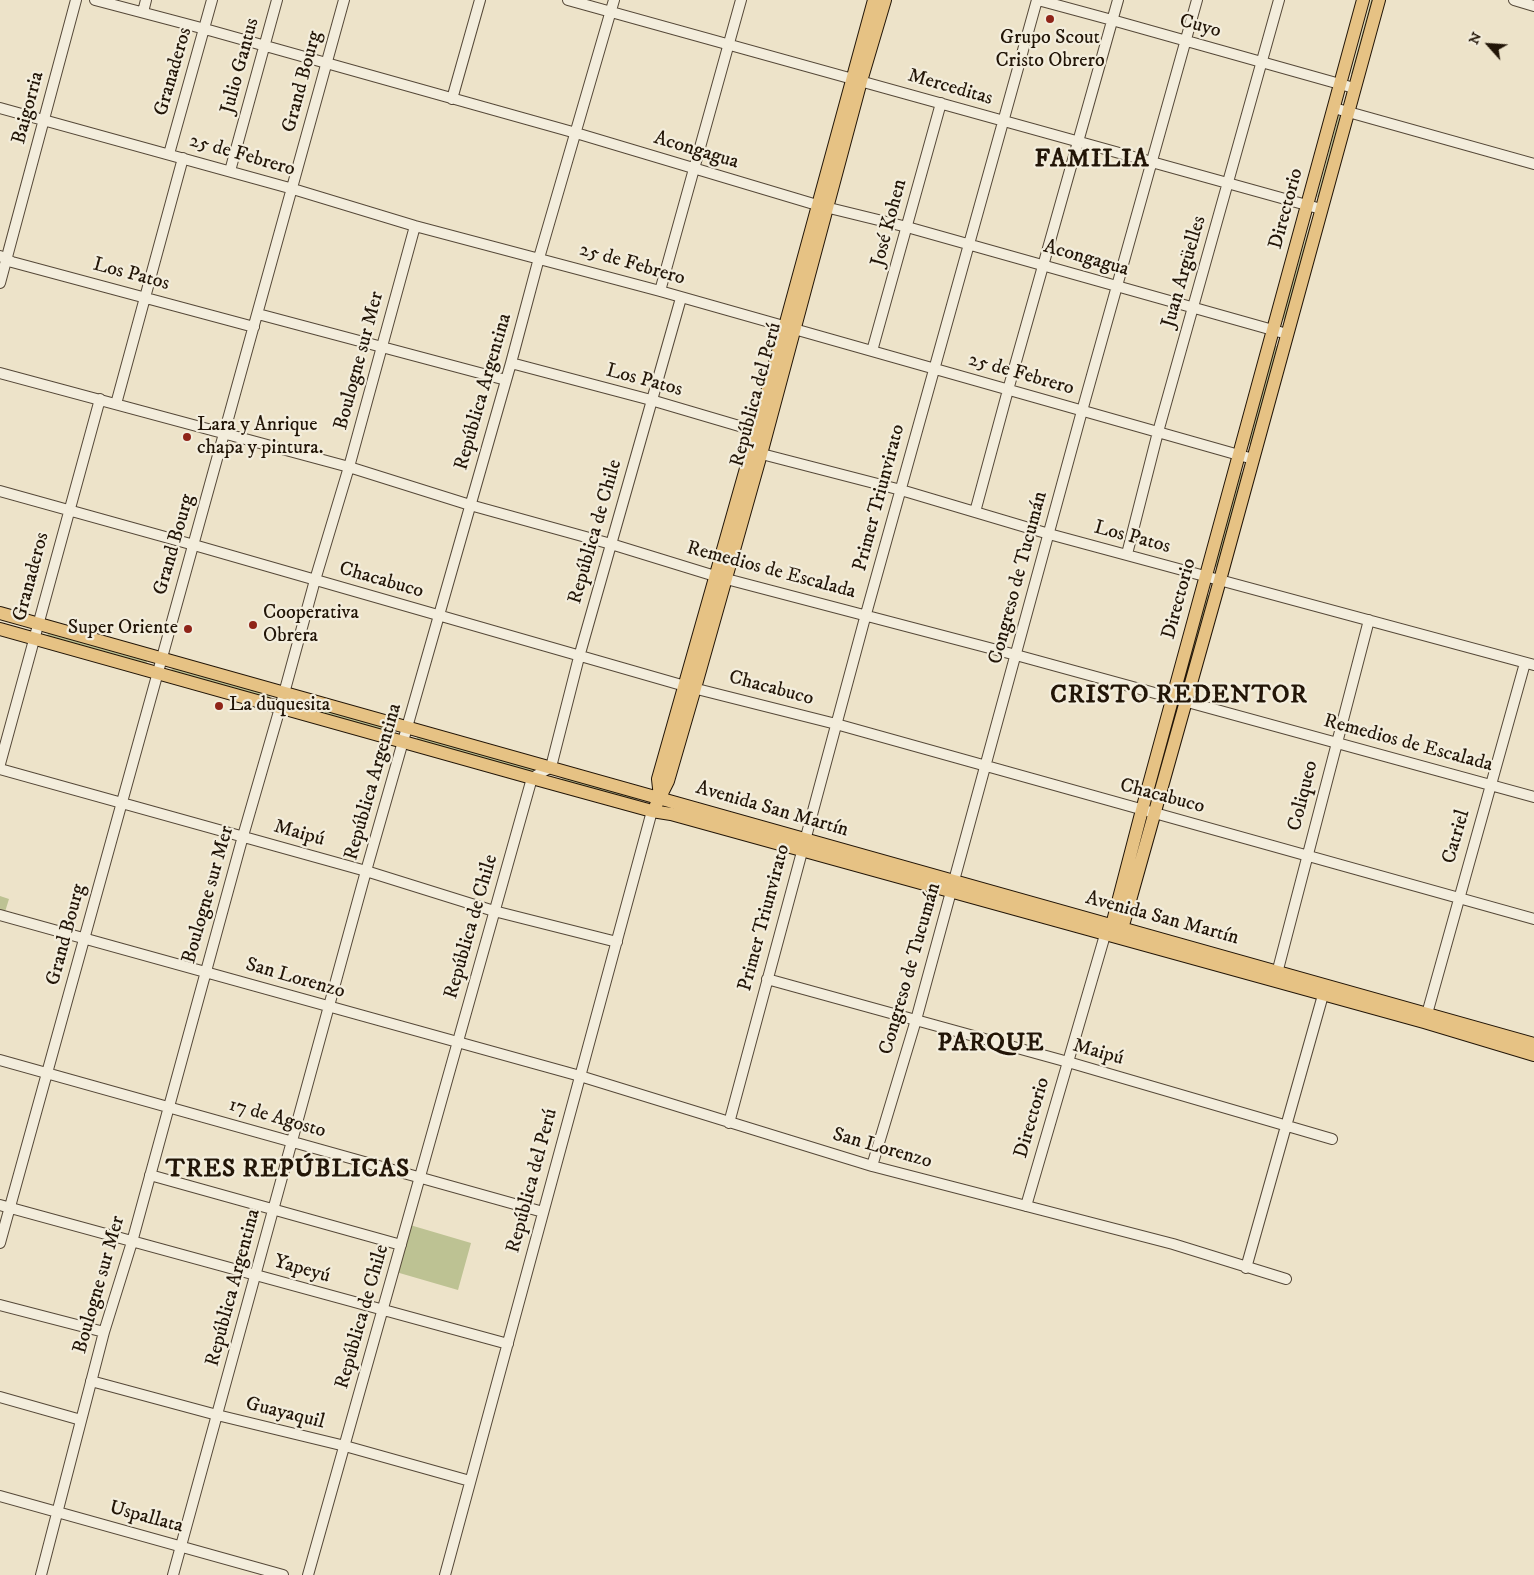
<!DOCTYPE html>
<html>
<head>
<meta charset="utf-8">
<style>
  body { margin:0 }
  #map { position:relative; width:1534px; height:1575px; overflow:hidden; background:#ede3c9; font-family:"IM FELL DW Pica",serif }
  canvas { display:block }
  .north { position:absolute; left:1464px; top:20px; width:50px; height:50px; -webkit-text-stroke:4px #f3eddc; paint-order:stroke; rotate:296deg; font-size:14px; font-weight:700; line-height:20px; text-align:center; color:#221507 }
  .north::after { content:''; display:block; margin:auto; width:18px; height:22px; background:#221507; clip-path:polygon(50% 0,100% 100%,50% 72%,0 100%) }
</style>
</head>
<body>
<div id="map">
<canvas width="1534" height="1575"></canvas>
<div class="north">N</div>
</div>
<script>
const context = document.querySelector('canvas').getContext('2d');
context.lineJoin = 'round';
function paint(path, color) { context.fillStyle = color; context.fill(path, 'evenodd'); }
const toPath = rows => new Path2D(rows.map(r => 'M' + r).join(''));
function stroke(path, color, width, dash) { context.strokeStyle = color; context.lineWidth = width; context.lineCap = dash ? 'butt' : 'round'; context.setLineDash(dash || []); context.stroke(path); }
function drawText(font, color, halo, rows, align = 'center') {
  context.font = font + ' "IM FELL DW Pica",serif'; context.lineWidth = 4.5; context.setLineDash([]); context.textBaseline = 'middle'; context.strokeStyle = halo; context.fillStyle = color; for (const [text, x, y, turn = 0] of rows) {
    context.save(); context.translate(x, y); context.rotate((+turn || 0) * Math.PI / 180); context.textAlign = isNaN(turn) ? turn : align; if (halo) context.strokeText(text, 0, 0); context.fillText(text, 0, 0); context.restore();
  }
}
paint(toPath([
  [1371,0,1374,0,1354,75,1351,74],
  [1339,114,1342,114,1320,198,1317,197],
  [1310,224,1313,225,1285,320,1282,319],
  [1274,346,1277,346,1252,445,1249,444],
  [1241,473,1244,474,1218,568,1215,567],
  [1207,595,1210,595,1184,689,1181,688],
  [48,633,147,659,147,662,146,664,47,636],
  [174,667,269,694,270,697,269,698,172,672,171,670],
  [296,703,393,728,394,731,393,733,295,706],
  [417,736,535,768,535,770,532,772,417,739],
  [562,776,638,797,638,799,637,801,562,780],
  [0,896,9,899,4,915,0,914],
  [410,1225,471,1243,458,1290,396,1272]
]), '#bdc293');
const minor = toPath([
  [95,0,205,29,576,133,817,205,907,227,1287,334],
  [568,0,1321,209],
  [1038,0,1112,20,1354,88],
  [1514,0,1534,6],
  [143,12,146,0],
  [452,99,480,0],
  [0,108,293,189,415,226,660,291,1253,459],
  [1334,108,1534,164],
  [169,154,212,0],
  [230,171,277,0],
  [0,256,12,262,254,327],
  [0,283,76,0],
  [660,291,741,0],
  [258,314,506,380],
  [872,351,941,103],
  [511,363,651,400,763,433],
  [0,373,349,467,470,505,611,544,715,576,1016,655,1534,797],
  [116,404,183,158],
  [754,452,901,490,1049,534,1534,665],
  [0,491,194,545,685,686,836,724,1534,919],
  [975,512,1008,390,1118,0],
  [1127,554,1158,432,1279,0],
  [0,764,100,399],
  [0,769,366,871,494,911,617,942],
  [0,915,580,1076,872,1166,1173,1244,1286,1279],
  [1276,977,1369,620],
  [767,979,1068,1062,1332,1139],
  [1425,1021,1525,663],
  [0,1060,543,1212],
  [729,1123,866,614,1037,0],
  [872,1166,916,1020,1082,411,1197,0],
  [150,1175,401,1245],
  [0,1205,508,1344],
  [1026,1206,1105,935],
  [0,1243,344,0],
  [1246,1268,1323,995],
  [0,1305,104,1332],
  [91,1381,217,1415,345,1446,470,1481],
  [0,1397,81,1420],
  [0,1496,283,1575],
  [41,1575,104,1332,132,1242,243,836,280,708,315,580,349,467,415,226],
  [173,1575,366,871,511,363,539,258,614,0],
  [308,1575,532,778,551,767,579,657,681,298],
  [445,1575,652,811]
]);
const major = toPath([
  [0,613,1534,1044],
  [0,629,532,778,652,811,671,814,1424,1022,1534,1055],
  [660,797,658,779,751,451,874,0],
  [656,805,668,781,695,688,761,454,861,81,885,0],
  [1107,932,1112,925,1142,810,1363,0],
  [1120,936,1220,580,1379,0]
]);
stroke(minor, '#554838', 12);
stroke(major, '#221507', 14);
stroke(minor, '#f3eddc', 10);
stroke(major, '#e6c284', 12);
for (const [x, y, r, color] of [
  [1050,19,5,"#8f2418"],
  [187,437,5,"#8f2418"],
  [253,625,5,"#8f2418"],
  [188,629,5,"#8f2418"],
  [219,706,5,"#8f2418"]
]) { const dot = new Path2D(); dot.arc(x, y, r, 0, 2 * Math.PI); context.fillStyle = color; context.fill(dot); stroke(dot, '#f3eddc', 2); }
drawText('20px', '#221507', '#f3eddc', [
  ["Cuyo",1200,27,16],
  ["Julio Gantus",241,66,-75],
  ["Granaderos",174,72,-74],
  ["Grand Bourg",303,82,-75],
  ["Merceditas",950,88,16],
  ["Baigorria",29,108,-75],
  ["Acongagua",696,151,17],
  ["25 de Febrero",242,156,16],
  ["Directorio",1287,209,-75],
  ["José Kohen",890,223,-75],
  ["Acongagua",1086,259,16],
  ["25 de Febrero",632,265,16],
  ["Juan Argüelles",1185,272,-74],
  ["Los Patos",131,275,15],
  ["Boulogne sur Mer",360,361,-75],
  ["25 de Febrero",1021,375,16],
  ["Los Patos",644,381,15],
  ["República Argentina",484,392,-74],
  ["República del Perú",757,395,-75],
  ["Primer Triunvirato",880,498,-75],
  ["República de Chile",596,532,-74],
  ["Los Patos",1132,538,15],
  ["Grand Bourg",175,545,-74],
  ["Remedios de Escalada",771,571,15],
  ["Granaderos",32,577,-75],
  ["Congreso de Tucumán",1019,578,-75],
  ["Chacabuco",381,581,16],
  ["Directorio",1180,599,-75],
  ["Chacabuco",771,689,15],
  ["Remedios de Escalada",1408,744,15],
  ["República Argentina",374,782,-74],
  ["Coliqueo",1304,796,-76],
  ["Chacabuco",1162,797,15],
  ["Avenida San Martín",772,810,16],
  ["Maipú",299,834,16],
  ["Catriel",1457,837,-74],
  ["Boulogne sur Mer",209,895,-74],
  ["Primer Triunvirato",765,918,-75],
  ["Avenida San Martín",1162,919,15],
  ["República de Chile",472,927,-74],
  ["Grand Bourg",67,935,-75],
  ["Congreso de Tucumán",911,969,-74],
  ["San Lorenzo",295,979,16],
  ["Maipú",1098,1053,16],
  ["Directorio",1033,1118,-74],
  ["17 de Agosto",277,1119,16],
  ["San Lorenzo",882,1149,16],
  ["República del Perú",533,1181,-75],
  ["Yapeyú",302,1270,16],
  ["Boulogne sur Mer",100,1285,-74],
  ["República Argentina",234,1288,-75],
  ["República de Chile",363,1317,-74],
  ["Guayaquil",285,1414,14],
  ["Uspallata",146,1518,15]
]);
drawText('20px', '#221507', '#f3eddc', [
  ["Grupo Scout",1050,39,"center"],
  ["Cristo Obrero",1050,62,"center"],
  ["Lara y Anrique",197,426],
  ["chapa y pintura.",197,449],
  ["Cooperativa",263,614],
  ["Obrera",263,637],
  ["Super Oriente",178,629,"right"],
  ["La duquesita",229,706]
], 'left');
context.letterSpacing = '1px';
drawText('bold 25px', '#221507', '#f3eddc', [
  ["FAMILIA",1092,161],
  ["CRISTO REDENTOR",1179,697],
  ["PARQUE",991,1045],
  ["TRES REPÚBLICAS",288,1171]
]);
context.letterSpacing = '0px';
</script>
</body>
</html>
